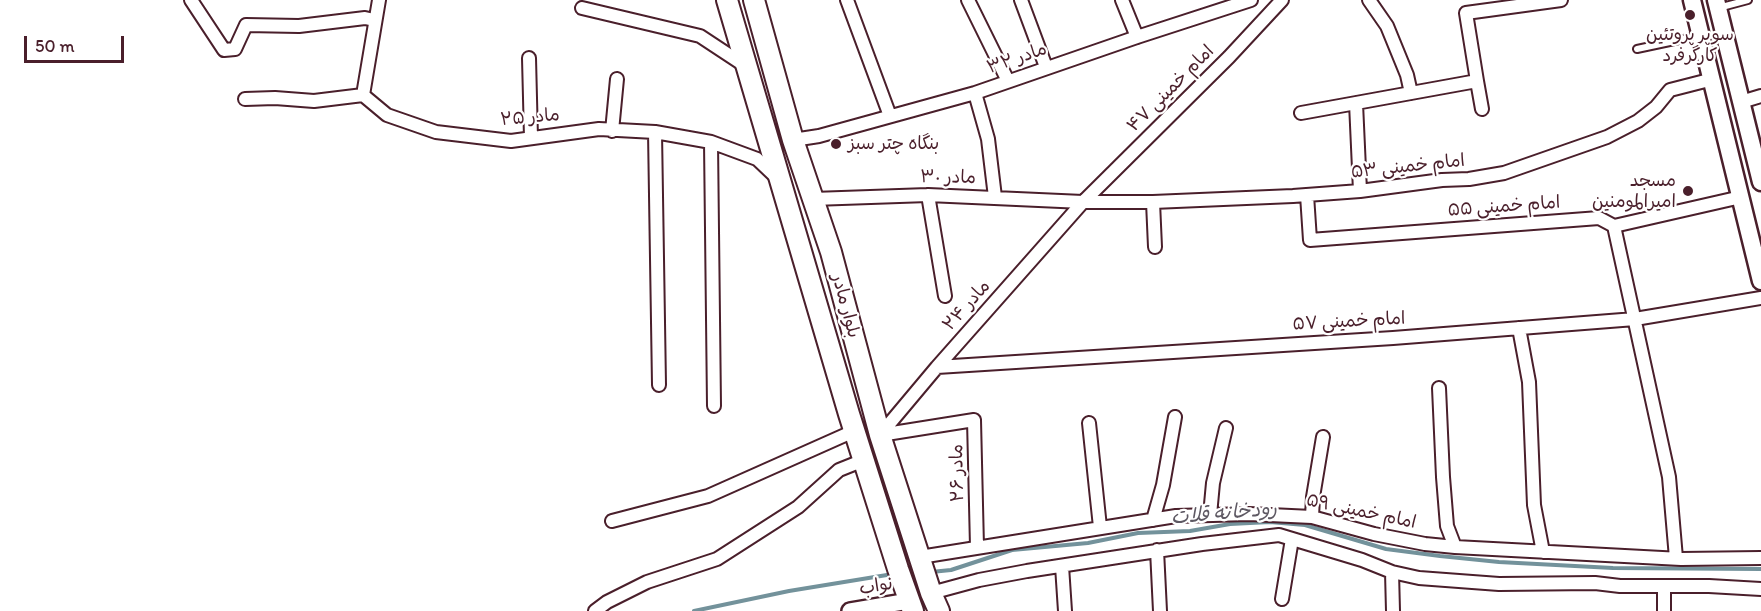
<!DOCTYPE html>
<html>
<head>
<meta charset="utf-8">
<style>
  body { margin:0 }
  #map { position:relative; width:1761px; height:611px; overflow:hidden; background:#fff; font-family:Itim,sans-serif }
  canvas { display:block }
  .scale { position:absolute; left:24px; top:36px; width:100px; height:27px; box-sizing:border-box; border:3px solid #4a1f2b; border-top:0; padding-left:8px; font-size:18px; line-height:21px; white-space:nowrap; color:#4a1f2b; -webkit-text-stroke:4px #fff; paint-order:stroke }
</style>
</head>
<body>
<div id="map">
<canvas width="1761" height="611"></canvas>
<div class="scale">50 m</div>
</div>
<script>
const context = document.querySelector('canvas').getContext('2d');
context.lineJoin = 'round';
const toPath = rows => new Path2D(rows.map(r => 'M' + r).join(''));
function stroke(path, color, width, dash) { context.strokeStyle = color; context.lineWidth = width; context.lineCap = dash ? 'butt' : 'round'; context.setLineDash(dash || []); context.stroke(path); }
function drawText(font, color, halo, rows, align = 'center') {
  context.font = font + ' Itim,"Playpen Sans Arabic",sans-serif'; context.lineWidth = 4.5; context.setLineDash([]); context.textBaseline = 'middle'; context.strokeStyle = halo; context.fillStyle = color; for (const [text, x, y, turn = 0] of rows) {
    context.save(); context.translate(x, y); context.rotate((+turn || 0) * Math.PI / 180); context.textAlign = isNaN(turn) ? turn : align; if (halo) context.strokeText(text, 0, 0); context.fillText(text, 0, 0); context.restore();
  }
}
stroke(toPath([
  [931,572,951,570,1012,550,1088,543,1138,533,1190,531,1230,524,1270,522,1305,525,1386,549,1440,556,1499,562,1613,568,1761,569],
  [694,611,789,591,893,574]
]), '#73929b', 4);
const service = toPath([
  [1718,8,1748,0],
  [1637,49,1698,36]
]);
const minor = toPath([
  [191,0,224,50,235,49,246,25,299,26,365,18,374,20],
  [847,0,890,116],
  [968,0,1008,81],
  [1021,0,1046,67],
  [1122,0,1137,37],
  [1369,0,1387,26,1407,75,1411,93],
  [582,8,700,36,747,67],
  [529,58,531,138],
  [1477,81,1482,109],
  [975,93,988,139,995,197],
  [363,95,379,0],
  [245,99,275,98,314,101,363,95,387,115,436,132,511,141,599,129,655,132,711,142,757,159,777,178],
  [1741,102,1761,96],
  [1356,103,1360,191],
  [1301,113,1477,81,1466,13,1561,0],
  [612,131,617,79],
  [655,132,659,385],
  [793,140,819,136,975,93,1137,37,1251,0],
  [711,142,714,406],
  [928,195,945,296],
  [1307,195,1310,240,1599,218,1614,226,1741,197],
  [813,199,928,195,1083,202,1153,202,1293,196,1360,191,1442,180,1469,179,1504,173,1607,137,1638,121,1656,107,1670,90,1713,79],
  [1153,202,1155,247],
  [1614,226,1669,477,1676,558],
  [1519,328,1529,382,1534,505,1543,552],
  [937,367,1393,338,1635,319,1761,298],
  [1439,388,1443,477,1447,526,1455,547],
  [1089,423,1100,527],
  [880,435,937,367,1083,202,1229,57,1282,0],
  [880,435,974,420,977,547],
  [1210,515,1213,483,1226,428],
  [1312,517,1313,497,1323,437],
  [1153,520,1163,485,1175,417],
  [612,521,708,496,854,431],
  [1157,550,1160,611],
  [920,557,1176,516,1249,514,1312,517,1374,534,1425,544,1455,547,1681,559,1761,558],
  [1062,566,1065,611],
  [1392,572,1393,611],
  [931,593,979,580,1027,571,1202,544,1279,535,1362,560,1392,572,1419,578,1499,584,1595,583,1620,586,1709,586,1761,589],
  [1282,599,1292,539],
  [595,611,607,602,647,582,717,559,798,507,839,470,864,460],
  [1664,611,1664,586]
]);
const tertiary = toPath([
  [850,611,909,601]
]);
const secondary = toPath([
  [1692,0,1761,281],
  [1716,0,1761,182]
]);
const primary = toPath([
  [727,0,849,414,898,569,913,611],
  [754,0,793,140,831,252,880,435,931,593,939,611]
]);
stroke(service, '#4a1f2b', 10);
stroke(minor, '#4a1f2b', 16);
stroke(tertiary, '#4a1f2b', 20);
stroke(secondary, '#4a1f2b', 21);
stroke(primary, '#4a1f2b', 24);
stroke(service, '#fff', 6);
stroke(minor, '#fff', 12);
stroke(tertiary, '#fff', 15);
stroke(secondary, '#fff', 16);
stroke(primary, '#fff', 20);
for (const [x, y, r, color] of [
  [1690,15,6,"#4a1f2b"],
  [836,144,6,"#4a1f2b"],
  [1688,191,6,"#4a1f2b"]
]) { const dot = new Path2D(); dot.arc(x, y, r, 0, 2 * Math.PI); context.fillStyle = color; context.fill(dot); stroke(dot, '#fff', 2); }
drawText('18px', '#4a1f2b', '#fff', [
  ["سوپر پروتئین",1690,35],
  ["کارگرفرد",1690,56],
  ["بنگاه چتر سبز",848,144,"left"],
  ["مسجد",1676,181,"right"],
  ["امیرالمومنین",1676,202,"right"]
]);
drawText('18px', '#4a1f2b', '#fff', [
  ["مادر ۳۲",1017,59,-19],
  ["امام خمینی ۴۷",1171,89,-45],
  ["مادر ۲۵",530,118,-5],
  ["امام خمینی ۵۳",1408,167,-6],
  ["مادر ۳۰",948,178,1],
  ["امام خمینی ۵۵",1504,207,-4],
  ["بلوار مادر",845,306,75],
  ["مادر ۲۴",967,306,-48],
  ["امام خمینی ۵۷",1349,322,-3],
  ["مادر ۲۶",958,473,-91],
  ["امام خمینی ۵۹",1361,512,12],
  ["نواب",876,587,-10]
]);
drawText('italic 20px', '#5e5963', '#fff', [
  ["رودخانه قلات",1224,514,-5]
]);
</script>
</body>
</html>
